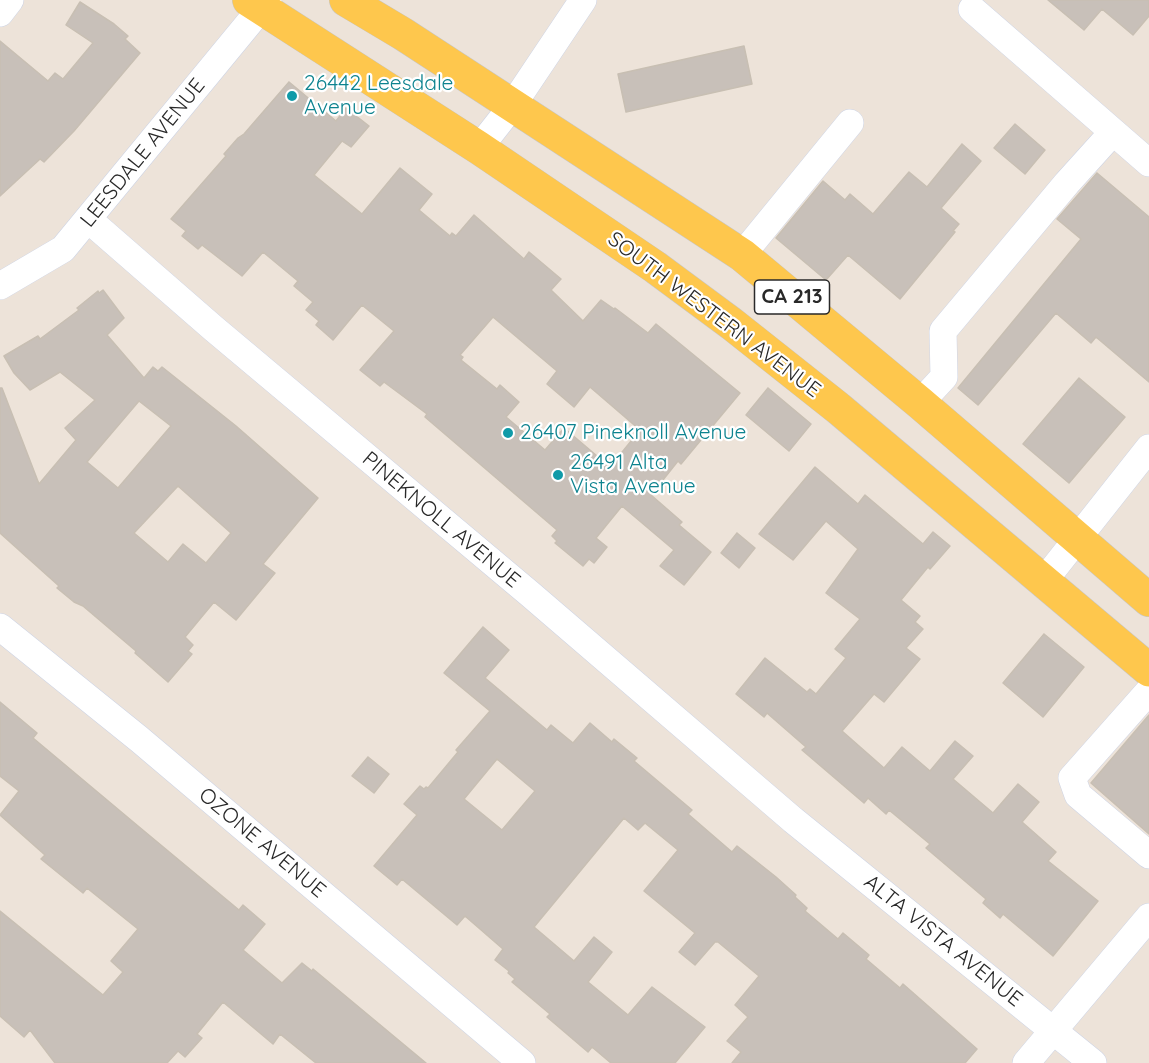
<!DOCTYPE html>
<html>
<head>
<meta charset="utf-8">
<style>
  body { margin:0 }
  canvas { display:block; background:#ede3d9 }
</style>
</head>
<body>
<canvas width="1149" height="1063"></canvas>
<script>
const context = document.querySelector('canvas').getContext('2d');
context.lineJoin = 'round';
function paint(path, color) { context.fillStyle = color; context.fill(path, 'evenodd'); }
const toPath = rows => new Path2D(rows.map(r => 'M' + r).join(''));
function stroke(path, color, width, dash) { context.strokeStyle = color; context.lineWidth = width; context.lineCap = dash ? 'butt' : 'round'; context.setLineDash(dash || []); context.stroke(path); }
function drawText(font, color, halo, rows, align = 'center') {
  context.font = font + ' Quicksand,sans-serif'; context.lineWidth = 4.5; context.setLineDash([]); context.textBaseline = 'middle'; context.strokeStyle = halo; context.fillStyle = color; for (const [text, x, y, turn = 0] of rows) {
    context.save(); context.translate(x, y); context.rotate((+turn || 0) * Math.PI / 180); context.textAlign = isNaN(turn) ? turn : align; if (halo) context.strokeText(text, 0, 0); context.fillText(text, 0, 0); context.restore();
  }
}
const building = toPath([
  [1048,0,1149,0,1149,16,1133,35,1102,9,1084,30,1048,0],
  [80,2,114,24,128,36,125,39,140,53,74,131,44,162,40,159,0,196,0,41,48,81,55,73,63,79,93,43,66,25,80,2],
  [744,46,752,84,626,112,618,74,744,46],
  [289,82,336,121,346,108,369,126,351,147,342,141,314,175,362,214,400,168,432,194,419,210,450,236,452,233,456,236,474,215,524,259,529,252,561,279,551,290,583,321,601,300,614,309,615,308,648,333,656,324,740,393,681,464,678,461,651,495,682,522,679,525,711,552,684,585,660,566,674,550,622,506,596,538,607,547,594,563,589,559,583,566,555,543,557,541,552,536,557,530,425,417,427,414,384,382,380,386,360,370,394,331,362,305,333,340,316,325,319,321,306,310,313,302,294,286,298,281,263,252,242,276,202,245,198,249,182,236,186,231,171,219,226,156,224,154,238,138,244,134,289,82],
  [493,317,557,371,547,384,574,407,590,387,640,430,610,467,564,428,545,450,506,417,519,402,500,385,497,389,461,360,463,357,460,355,493,317],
  [1015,124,1045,150,1025,174,994,148,1015,124],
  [962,144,981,161,941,208,959,224,953,231,955,232,900,299,848,255,826,280,776,238,823,181,845,200,850,194,873,214,909,172,927,187,962,144],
  [1097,173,1149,217,1149,382,1096,337,1091,343,1056,313,978,405,958,388,1081,239,1057,219,1097,173],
  [103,290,124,318,107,335,144,378,153,367,158,371,162,367,236,426,318,498,263,564,275,573,236,620,214,602,185,637,193,645,188,651,192,654,168,682,135,653,136,651,83,606,74,602,57,588,59,586,0,533,0,388,2,388,39,484,76,440,65,428,95,400,60,372,30,390,14,373,4,356,38,336,40,339,79,310,77,308,98,291,99,293,103,290],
  [139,401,171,426,118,488,87,462,139,401],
  [178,486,231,533,206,563,183,544,168,562,134,533,178,486],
  [1079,378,1125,417,1069,483,1023,444,1079,378],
  [768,388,811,424,789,451,746,415,768,388],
  [815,467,858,504,865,495,923,544,933,532,950,546,930,569,928,567,901,600,920,616,915,622,923,629,906,648,920,659,884,702,874,694,842,731,884,768,902,747,930,771,955,741,973,756,953,779,993,813,1018,784,1039,802,1022,822,1056,852,1048,861,1098,901,1053,956,1003,914,1000,918,983,903,986,899,926,848,930,844,889,810,886,814,868,798,864,803,802,750,806,747,767,713,764,717,736,694,765,658,807,692,810,689,816,694,846,658,835,649,860,619,826,593,858,549,826,521,793,560,759,534,815,467],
  [737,533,755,548,739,568,721,553,737,533],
  [483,627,509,650,485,678,547,730,551,725,573,743,590,723,612,742,614,739,637,758,634,761,692,810,688,814,732,852,737,846,776,877,796,895,795,897,807,908,805,911,838,939,843,933,869,955,866,959,900,988,903,984,977,1049,965,1063,732,1063,741,1052,727,1041,748,1017,735,1005,759,976,718,942,715,942,695,965,679,952,695,933,644,891,678,850,645,823,638,830,624,818,534,927,574,961,594,937,612,952,588,982,628,1015,652,987,705,1027,675,1063,611,1063,592,1047,588,1052,547,1017,550,1014,512,982,515,979,508,973,509,971,495,960,503,949,465,916,457,925,402,879,397,885,374,866,417,815,404,804,420,786,424,789,426,787,428,788,458,752,456,750,490,711,444,673,483,627],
  [497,759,535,791,502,830,464,799,497,759],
  [1044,634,1084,667,1043,717,1003,683,1044,634],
  [0,702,37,733,33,738,138,826,239,910,243,905,265,924,243,950,282,983,302,963,312,971,313,969,426,1063,316,1063,280,1034,273,1044,223,1002,197,1034,202,1038,185,1057,178,1051,167,1063,55,1063,30,1030,24,1037,0,1016,0,911,103,995,123,972,111,961,138,929,87,888,83,893,41,859,45,855,0,815,19,791,0,776,0,702],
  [1149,715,1149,834,1091,783,1149,715],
  [368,757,389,774,374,793,352,776,368,757]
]);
paint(building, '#c8c0b9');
stroke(building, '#c8bfb3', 1.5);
const minor = toPath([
  [972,9,1149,163],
  [0,13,10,0],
  [479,148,512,106,583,0],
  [89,220,213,328,530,594,793,820,1093,1063],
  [742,255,850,123],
  [0,286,63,249,268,0],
  [920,403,944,377,943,331,1067,183,1113,132],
  [1043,582,1149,448],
  [0,627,139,739,522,1063],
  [1149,691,1072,778,1078,795,1149,855],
  [1026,1063,1149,917]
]);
const major = toPath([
  [249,0,479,148,655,267,732,324,838,408,1149,670],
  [346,0,403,34,742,255,920,403,1149,600]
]);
stroke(minor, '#ced4e4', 28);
stroke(major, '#c7c7c7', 34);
stroke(minor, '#fff', 27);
stroke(major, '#fec74d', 33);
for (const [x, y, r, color] of [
  [292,96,6,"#0f9aa8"],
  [508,433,6,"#0f9aa8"],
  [558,475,6,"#0f9aa8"]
]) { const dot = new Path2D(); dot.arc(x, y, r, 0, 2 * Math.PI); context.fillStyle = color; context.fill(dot); stroke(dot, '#fff', 2); }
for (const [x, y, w] of [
  [792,297,75]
]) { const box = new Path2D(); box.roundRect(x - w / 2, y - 17, w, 34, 4.5); context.fillStyle = '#fff'; context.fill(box); stroke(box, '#292929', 1.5); }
drawText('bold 20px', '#292929', null, [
  ["CA 213",792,297]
]);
drawText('21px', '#0d838f', '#fff', [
  ["26442 Leesdale",304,84],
  ["Avenue",304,108],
  ["26407 Pineknoll Avenue",520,433],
  ["26491 Alta",570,463],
  ["Vista Avenue",570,487]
], 'left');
drawText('21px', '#292929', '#fff', [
  ["LEESDALE AVENUE",143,153,-51],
  ["SOUTH WESTERN AVENUE",714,315,37],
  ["PINEKNOLL AVENUE",441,520,40],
  ["OZONE AVENUE",262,843,40],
  ["ALTA VISTA AVENUE",943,941,39]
]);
</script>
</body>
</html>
